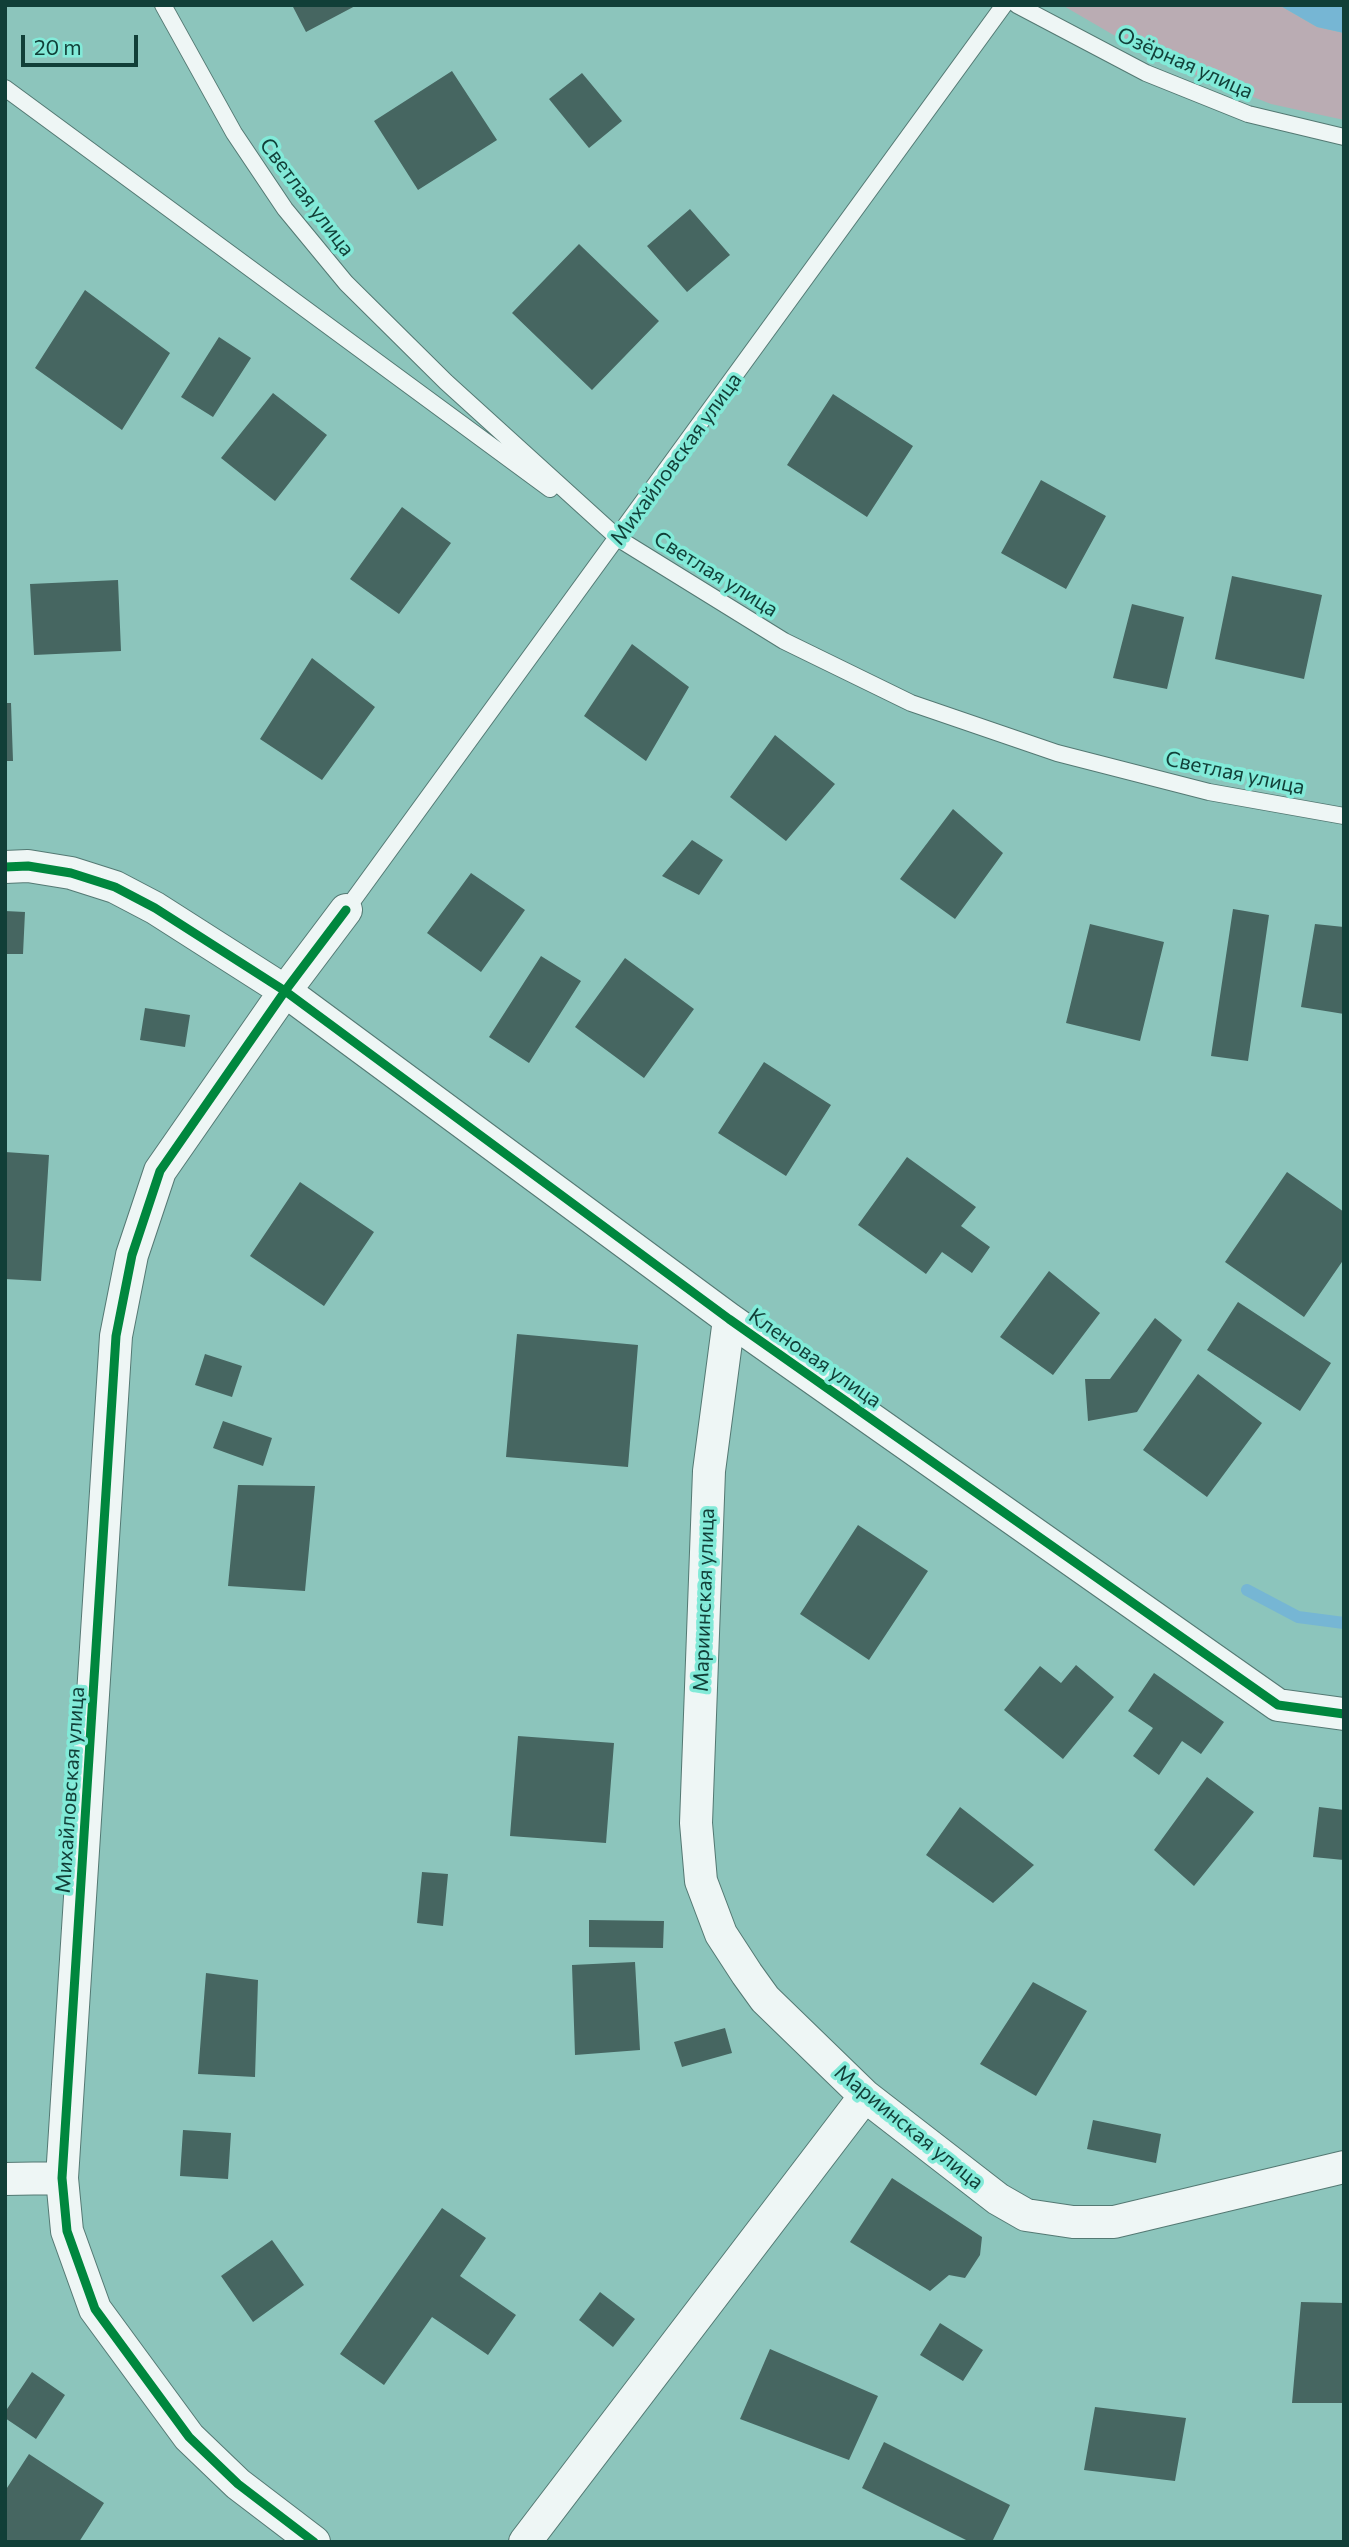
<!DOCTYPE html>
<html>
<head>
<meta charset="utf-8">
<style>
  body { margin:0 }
  #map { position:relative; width:1349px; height:2547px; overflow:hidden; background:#8cc5bc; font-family:Commissioner,sans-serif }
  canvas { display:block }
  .frame { position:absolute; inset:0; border:7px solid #113f38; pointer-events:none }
  .scale { position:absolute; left:21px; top:35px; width:117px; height:32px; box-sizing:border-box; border:4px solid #113f38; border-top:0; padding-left:9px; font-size:21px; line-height:24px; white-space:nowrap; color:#113f38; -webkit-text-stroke:5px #82ead8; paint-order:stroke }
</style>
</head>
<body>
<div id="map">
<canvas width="1349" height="2547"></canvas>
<div class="frame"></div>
<div class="scale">20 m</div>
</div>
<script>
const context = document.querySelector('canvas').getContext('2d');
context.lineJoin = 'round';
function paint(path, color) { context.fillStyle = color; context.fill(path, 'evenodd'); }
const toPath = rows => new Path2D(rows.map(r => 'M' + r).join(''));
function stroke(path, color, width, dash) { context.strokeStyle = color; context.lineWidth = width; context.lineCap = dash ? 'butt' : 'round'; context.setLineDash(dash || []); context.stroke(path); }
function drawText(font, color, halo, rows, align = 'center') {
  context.font = font + ' Commissioner,sans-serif'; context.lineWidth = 7; context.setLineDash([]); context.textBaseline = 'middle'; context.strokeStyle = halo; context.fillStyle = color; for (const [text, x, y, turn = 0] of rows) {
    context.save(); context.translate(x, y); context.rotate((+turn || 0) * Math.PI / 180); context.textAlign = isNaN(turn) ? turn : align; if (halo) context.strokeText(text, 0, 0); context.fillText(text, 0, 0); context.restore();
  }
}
paint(toPath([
  [1062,5,1279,5,1317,27,1344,33,1344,120,1271,104,1153,58]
]), '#baacb3');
paint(toPath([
  [1279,5,1344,5,1344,33,1317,27]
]), '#76b6d4');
stroke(toPath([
  [1247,1590,1298,1617,1344,1623]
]), '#76b6d4', 12);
paint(toPath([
  [292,5,357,5,306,32],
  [452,71,497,140,418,190,374,121],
  [582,73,622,121,589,148,549,99],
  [690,209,730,255,687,292,647,246],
  [579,244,659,321,592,390,512,313],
  [85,290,170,353,122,430,35,368],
  [219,337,251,358,213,417,181,397],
  [273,393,327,435,275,501,221,458],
  [833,394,913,446,867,517,787,465],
  [1041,480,1106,516,1066,589,1001,553],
  [402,507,451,543,399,614,350,579],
  [1232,576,1322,595,1304,679,1215,659],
  [118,580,121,651,34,655,30,584],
  [1132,604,1184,617,1167,689,1113,678],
  [632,644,689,687,646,761,584,716],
  [312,658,375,707,322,780,260,739],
  [5,703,11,703,13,761,5,761],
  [775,735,835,784,786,841,730,797],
  [953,809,1003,853,955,919,900,879],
  [692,840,723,860,699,895,662,876],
  [471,873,525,910,481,972,427,933],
  [1233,909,1269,915,1248,1061,1211,1056],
  [5,911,25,912,23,954,5,954],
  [1090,924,1164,942,1140,1041,1066,1023],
  [1315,924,1344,927,1344,1014,1301,1007],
  [541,956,581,981,529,1063,489,1037],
  [625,958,694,1009,644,1078,575,1027],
  [145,1008,190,1015,185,1047,140,1040],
  [764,1062,831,1105,786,1176,718,1133],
  [5,1152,49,1155,41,1281,5,1279],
  [907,1157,976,1207,961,1226,990,1247,972,1273,942,1252,926,1274,858,1225],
  [1287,1172,1344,1212,1344,1259,1304,1317,1225,1262],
  [300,1182,374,1232,324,1306,250,1256],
  [1049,1271,1100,1313,1053,1375,1000,1337],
  [1238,1302,1331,1363,1300,1411,1207,1350],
  [1155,1318,1182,1340,1137,1412,1088,1421,1085,1379,1110,1379],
  [517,1334,638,1345,628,1467,506,1457],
  [205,1354,242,1366,232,1397,195,1385],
  [1198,1374,1262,1423,1207,1497,1143,1450],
  [223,1421,272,1438,263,1466,213,1448],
  [238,1485,315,1486,305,1591,228,1586],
  [858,1525,928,1571,869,1660,800,1614],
  [1076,1665,1114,1697,1063,1759,1004,1710,1040,1666,1061,1683],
  [1154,1673,1224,1722,1201,1754,1182,1741,1159,1775,1133,1756,1153,1728,1128,1711],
  [518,1736,614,1743,606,1843,510,1836],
  [1207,1777,1254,1812,1194,1886,1154,1850],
  [960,1807,1034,1865,993,1903,926,1855],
  [1319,1807,1344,1810,1344,1860,1313,1857],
  [422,1872,448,1874,443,1926,417,1923],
  [589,1920,664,1921,663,1948,589,1947],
  [635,1962,640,2050,575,2055,572,1965],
  [206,1973,258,1980,255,2077,198,2074],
  [1033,1982,1087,2011,1036,2096,980,2064],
  [725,2028,732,2053,682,2067,674,2042],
  [1093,2120,1161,2134,1156,2163,1087,2149],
  [183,2130,231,2133,228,2179,180,2176],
  [892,2178,982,2237,980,2255,965,2278,949,2275,930,2291,850,2242],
  [442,2208,486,2238,460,2276,516,2315,488,2355,432,2317,384,2385,340,2354],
  [272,2240,304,2285,253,2322,221,2276],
  [600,2292,635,2319,613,2347,579,2320],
  [1301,2302,1344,2303,1344,2403,1292,2403],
  [940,2323,983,2350,963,2381,920,2355],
  [770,2349,878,2396,849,2460,740,2419],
  [32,2372,65,2395,36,2439,5,2418,5,2412],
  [1095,2407,1186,2418,1175,2481,1084,2470],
  [884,2442,1010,2505,992,2542,970,2542,862,2488],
  [29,2454,104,2503,79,2542,5,2542,5,2491]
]), '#466661');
const service = toPath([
  [163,5,234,133,285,209,346,283,446,382,619,539,784,641,911,703,1057,753,1209,792,1344,816],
  [1017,5,1146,73,1248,114,1344,137],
  [5,88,550,489],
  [346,910,1004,5]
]);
const minor = toPath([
  [5,867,28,866,71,873,115,887,155,908,285,991,729,1319,1278,1705,1344,1714],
  [729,1319,709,1471,696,1823,701,1881,721,1934,747,1974,765,1999,865,2096,998,2199,1026,2215,1073,2222,1114,2222,1344,2167],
  [5,2179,62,2178],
  [314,2542,238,2484,189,2437,95,2309,67,2231,62,2178,116,1336,132,1255,160,1171,285,991,346,910],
  [525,2542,865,2096]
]);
stroke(service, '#547973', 18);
stroke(minor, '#547973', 34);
stroke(service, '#eef6f5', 16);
stroke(minor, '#eef6f5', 32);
stroke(toPath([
  [5,867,28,866,71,873,115,887,155,908,285,991,729,1319,1278,1705,1344,1714],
  [314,2542,238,2484,189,2437,95,2309,67,2231,62,2178,116,1336,132,1255,160,1171,285,991,346,910]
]), '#00873e', 9);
drawText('21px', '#113f38', '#82ead8', [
  ["Озёрная улица",1185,63,24],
  ["Светлая улица",307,197,53],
  ["Михайловская улица",676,459,-54],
  ["Светлая улица",716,574,32],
  ["Светлая улица",1235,773,12],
  ["Кленовая улица",815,1358,35],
  ["Мариинская улица",704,1600,-88],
  ["Михайловская улица",70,1790,-86],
  ["Мариинская улица",909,2127,39]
]);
</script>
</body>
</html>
